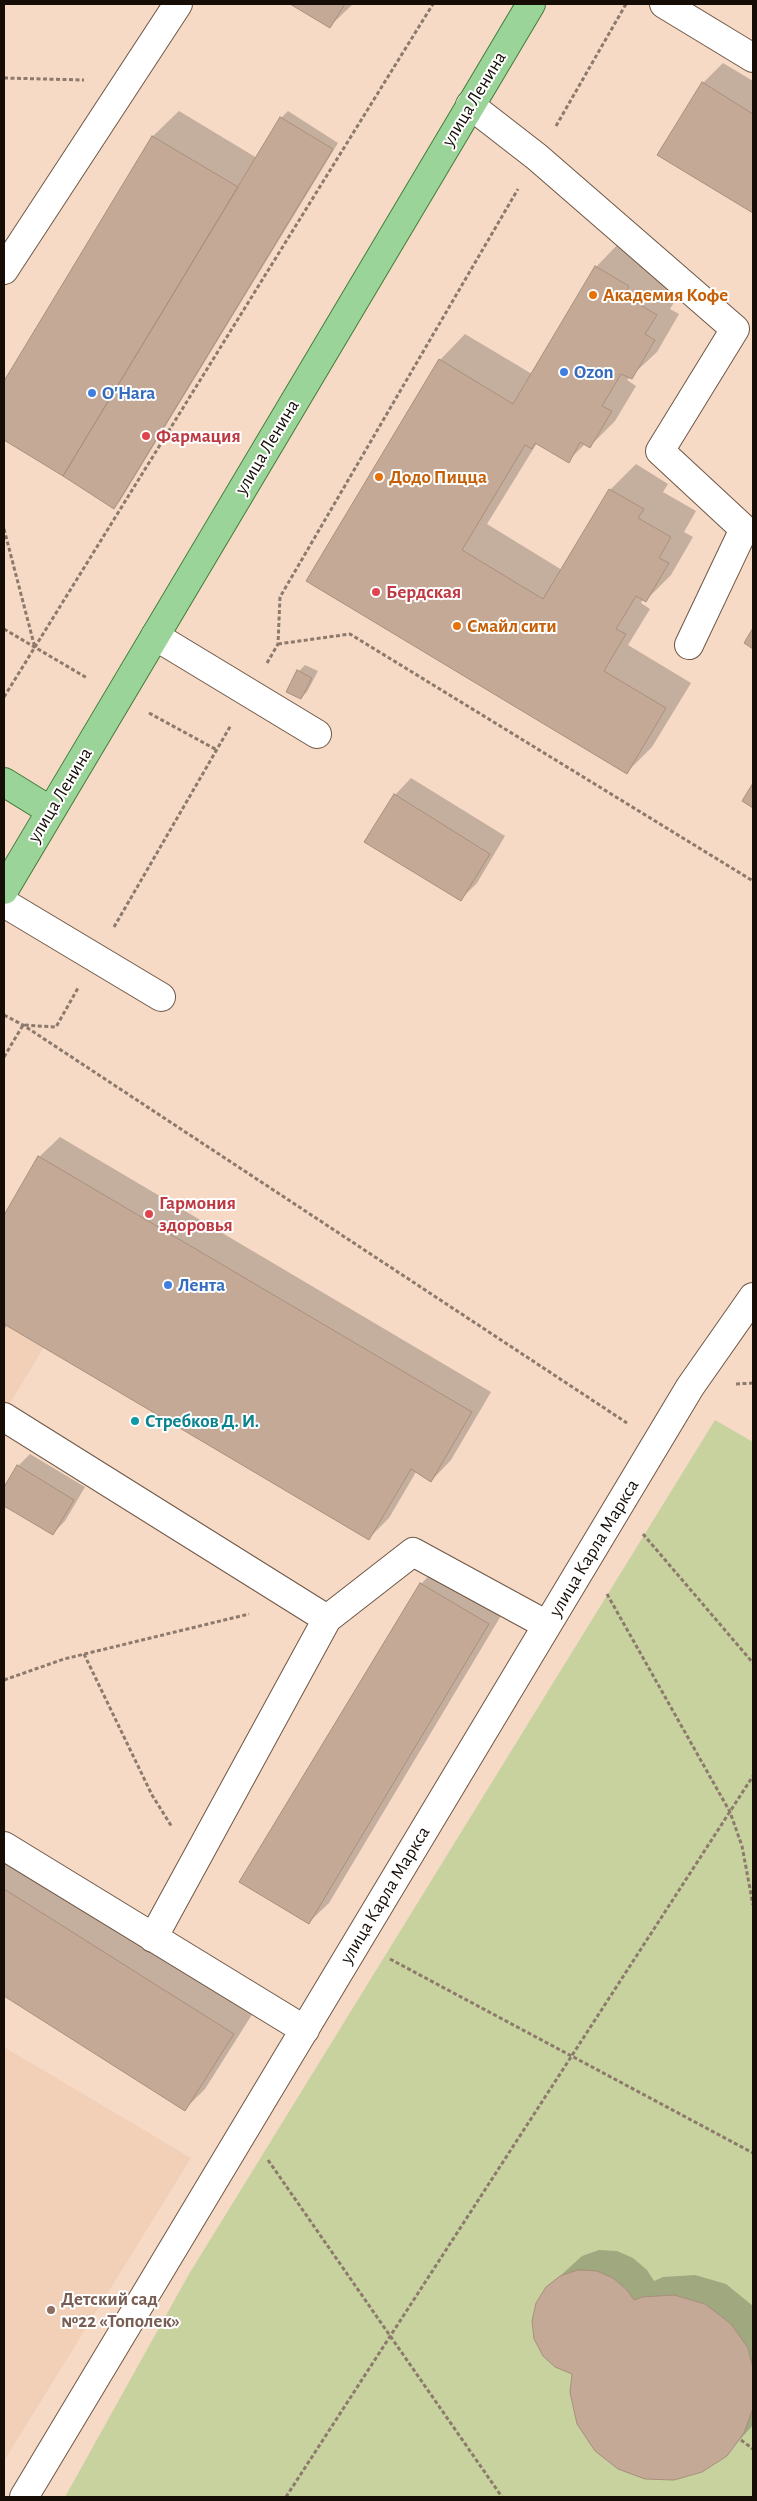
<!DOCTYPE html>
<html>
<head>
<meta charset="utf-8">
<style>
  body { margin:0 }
  #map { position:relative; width:757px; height:2501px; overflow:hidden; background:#f6dac6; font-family:"Alegreya Sans",sans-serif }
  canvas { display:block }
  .frame { position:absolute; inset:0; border:5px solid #160d06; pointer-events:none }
</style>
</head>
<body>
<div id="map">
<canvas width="757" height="2501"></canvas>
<div class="frame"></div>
</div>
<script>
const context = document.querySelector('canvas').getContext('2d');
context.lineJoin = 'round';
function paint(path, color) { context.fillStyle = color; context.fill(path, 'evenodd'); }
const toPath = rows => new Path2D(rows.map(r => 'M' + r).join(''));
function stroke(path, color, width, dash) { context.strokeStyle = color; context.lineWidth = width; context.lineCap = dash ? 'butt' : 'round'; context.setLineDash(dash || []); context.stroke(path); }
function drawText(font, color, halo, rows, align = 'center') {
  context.font = font + ' "Alegreya Sans",sans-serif'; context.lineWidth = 4; context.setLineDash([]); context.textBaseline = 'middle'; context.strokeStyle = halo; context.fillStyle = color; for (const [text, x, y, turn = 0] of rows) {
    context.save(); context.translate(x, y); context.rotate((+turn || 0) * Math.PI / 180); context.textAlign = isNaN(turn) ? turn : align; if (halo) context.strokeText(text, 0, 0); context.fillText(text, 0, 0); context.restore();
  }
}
paint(toPath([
  [4,1218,89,1273,4,1413],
  [4,2047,191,2158,4,2461]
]), '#f2cfb7');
paint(toPath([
  [715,1420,753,1442,753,2497,65,2497,189,2274]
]), '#c7d29f');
paint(toPath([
  [293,4,353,4,330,26],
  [723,63,753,81,753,212,659,155,703,83],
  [179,111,257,158,281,118,288,111,338,143,120,501,114,507,4,439,4,384,153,136],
  [621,241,682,289,670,309,679,314,657,352,627,380,636,386,615,421,589,447,585,444,568,461,537,443,487,524,562,570,610,490,636,464,668,484,663,492,696,511,684,532,693,537,671,575,646,600,643,599,641,603,650,609,628,645,691,683,652,747,627,772,307,580,440,360,465,334,532,374,596,267],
  [305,665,318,671,307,692,301,698,299,671],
  [411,778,505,836,477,883,460,900,395,795],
  [60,1137,491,1392,451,1460,431,1481,416,1472,389,1518,369,1538,7,1325,4,1330,4,1217,39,1157],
  [30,1454,85,1487,65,1521,53,1533,4,1504,4,1490,18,1466],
  [441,1563,508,1604,329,1903,308,1923,421,1584],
  [4,1856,253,2013,205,2089,185,2109,4,1995],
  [599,2250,617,2251,633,2258,647,2270,654,2281,663,2277,695,2275,726,2284,753,2306,753,2425,726,2455,574,2373,547,2288,582,2256]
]), '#0003');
const building = toPath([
  [290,4,345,4,330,28,290,4],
  [702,82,753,114,753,213,657,155,702,82],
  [280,117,333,149,114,509,63,476,280,117],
  [152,136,238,187,63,476,4,440,4,381,152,136],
  [595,266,629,286,624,295,657,315,645,334,655,340,632,379,621,374,602,406,612,411,590,448,580,442,569,463,535,443,532,449,525,445,462,550,543,599,609,489,644,509,638,518,671,537,659,558,669,563,646,602,636,596,616,629,626,634,604,671,666,708,627,774,306,581,439,359,513,404,595,266],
  [753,628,753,649,744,643,753,628],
  [297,670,312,678,301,699,286,692,297,670],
  [753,783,753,808,742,801,753,783],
  [394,794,490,854,461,901,364,842,394,794],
  [38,1156,472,1412,431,1482,411,1469,369,1540,4,1324,4,1215,38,1156],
  [17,1465,74,1500,53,1535,4,1506,4,1487,17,1465],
  [420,1583,489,1624,309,1924,239,1882,420,1583],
  [4,1889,234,2034,185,2111,4,1996,4,1889],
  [578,2270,597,2271,613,2278,627,2290,634,2300,642,2297,674,2295,705,2304,731,2324,748,2348,753,2368,753,2408,744,2433,727,2456,702,2472,674,2480,645,2479,618,2469,595,2451,577,2424,570,2392,572,2374,555,2367,543,2356,534,2339,532,2321,536,2303,546,2287,560,2276,578,2270]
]);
paint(building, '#c4a996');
stroke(building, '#a98f7c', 1);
const minor = toPath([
  [664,4,753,58],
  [470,105,537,157,735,329,660,451,744,529,689,645],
  [4,270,178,4],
  [155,636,317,734],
  [4,903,161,997],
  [4,1417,327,1619,153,1938],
  [327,1619,413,1552,547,1625],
  [4,1846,305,2030],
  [24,2497,690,1387,753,1297]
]);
const major = toPath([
  [4,782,51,811],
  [4,890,531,4]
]);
stroke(minor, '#6e5746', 30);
stroke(major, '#427c39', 30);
stroke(toPath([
  [4,78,84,80],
  [556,126,626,4],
  [4,529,35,648],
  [4,629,87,678],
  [278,644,350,634,753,881],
  [267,663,278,644,280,597,518,189],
  [4,697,433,4],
  [149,713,217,750],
  [114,927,231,725],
  [4,1015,23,1025,627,1423],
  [4,1057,23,1025,56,1027,78,988],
  [736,1384,753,1383],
  [643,1534,753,1663],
  [607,1594,730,1812,742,1846,753,1905],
  [84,1654,152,1795,172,1827],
  [4,1680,64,1659,249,1614],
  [390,1959,753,2153],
  [268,2160,502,2497],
  [741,2440,753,2449],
  [286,2497,753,1776]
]), '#8d7a6c', 3, [4, 2.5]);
stroke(minor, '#fff', 28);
stroke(major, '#9bd498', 28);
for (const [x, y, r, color] of [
  [593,295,5,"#e8710a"],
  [564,372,5,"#3f7fe0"],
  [92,393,5,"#3f7fe0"],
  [146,436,5,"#e0444e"],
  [379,477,5,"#e8710a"],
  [376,592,5,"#e0444e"],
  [457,626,5,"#e8710a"],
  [149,1214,5,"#e0444e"],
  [168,1285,5,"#3f7fe0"],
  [135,1421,5,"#0f9aa8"],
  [51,2310,5,"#8d6e63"]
]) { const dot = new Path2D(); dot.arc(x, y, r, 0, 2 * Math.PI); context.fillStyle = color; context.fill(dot); stroke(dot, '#fff', 2); }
drawText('19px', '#160d06', '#fff', [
  ["улица Ленина",474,99,-59],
  ["улица Ленина",267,447,-59],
  ["улица Ленина",60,795,-59],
  ["улица Карла Маркса",594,1548,-59],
  ["улица Карла Маркса",385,1895,-59]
]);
drawText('bold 19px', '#c56008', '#fff', [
  ["Академия Кофе",603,295],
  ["Додо Пицца",389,477],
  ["Смайл сити",467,626]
], 'left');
drawText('bold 19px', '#366cbe', '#fff', [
  ["Ozon",574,372],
  ["O'Hara",102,393],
  ["Лента",178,1285]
], 'left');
drawText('bold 19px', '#be3a42', '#fff', [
  ["Фармация",156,436],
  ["Бердская",386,592],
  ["Гармония",159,1203],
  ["здоровья",159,1225]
], 'left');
drawText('bold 19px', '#0d838f', '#fff', [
  ["Стребков Д. И.",145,1421]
], 'left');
drawText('bold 19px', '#785e54', '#fff', [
  ["Детский сад",61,2299],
  ["№22 «Тополек»",61,2321]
], 'left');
</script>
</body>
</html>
